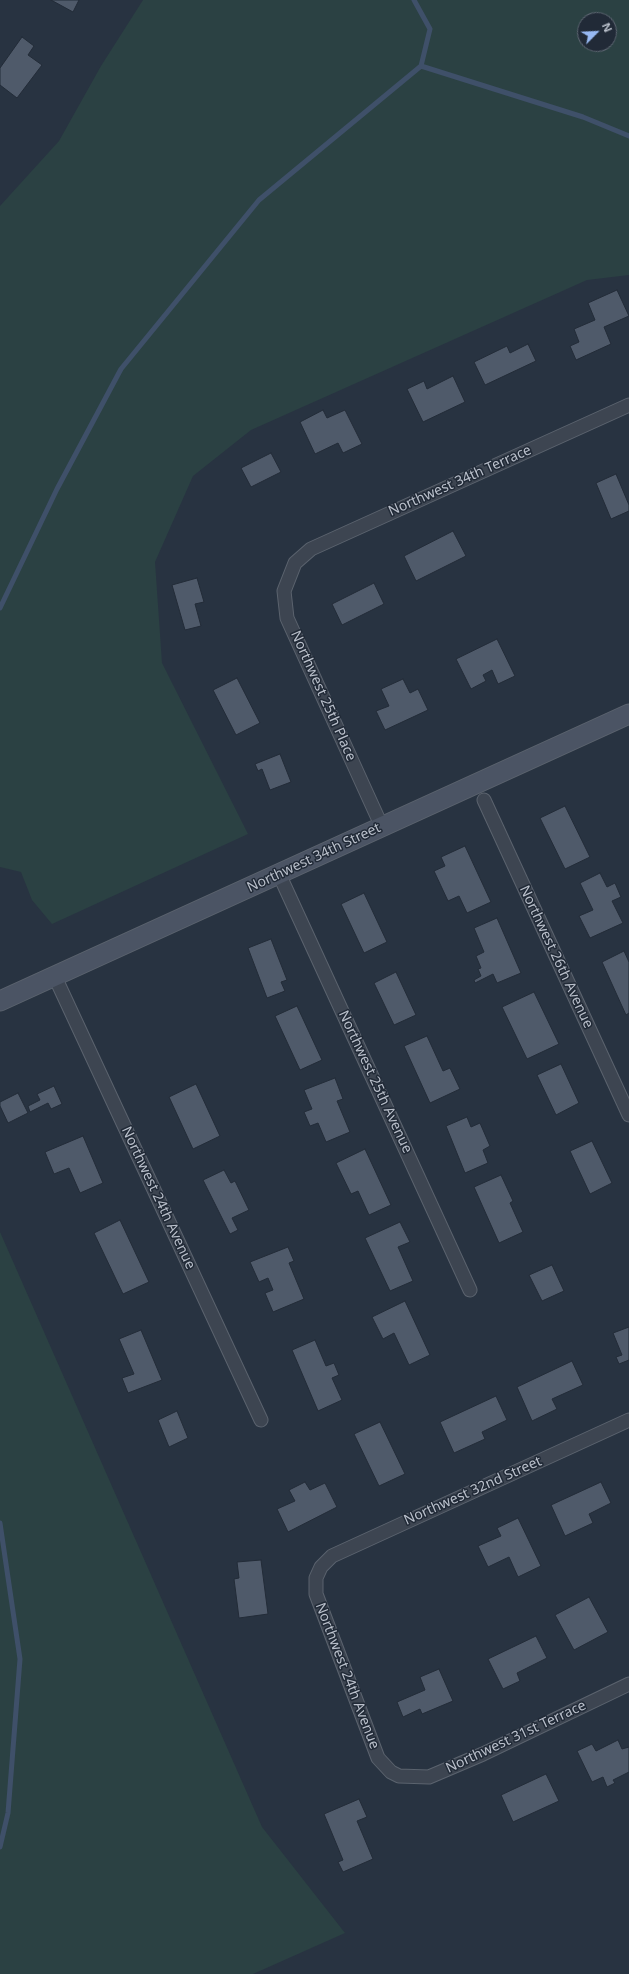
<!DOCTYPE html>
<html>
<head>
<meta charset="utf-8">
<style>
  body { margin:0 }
  #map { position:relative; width:629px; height:1974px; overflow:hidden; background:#283341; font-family:"Noto Sans",sans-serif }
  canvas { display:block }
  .north { position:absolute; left:577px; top:12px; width:40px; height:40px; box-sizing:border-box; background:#212a37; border:1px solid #5e6672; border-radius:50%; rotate:66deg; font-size:11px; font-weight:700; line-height:16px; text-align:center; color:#bac0cb }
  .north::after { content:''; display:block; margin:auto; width:14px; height:18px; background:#97b9f3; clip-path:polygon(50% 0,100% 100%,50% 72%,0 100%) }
</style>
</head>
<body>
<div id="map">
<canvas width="629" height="1974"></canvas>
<div class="north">N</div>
</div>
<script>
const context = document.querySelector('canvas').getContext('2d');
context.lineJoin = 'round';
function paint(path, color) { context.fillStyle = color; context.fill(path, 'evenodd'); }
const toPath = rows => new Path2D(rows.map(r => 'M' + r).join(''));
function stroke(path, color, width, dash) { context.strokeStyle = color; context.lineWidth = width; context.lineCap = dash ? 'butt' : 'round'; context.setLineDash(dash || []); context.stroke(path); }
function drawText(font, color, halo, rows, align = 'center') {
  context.font = font + ' "Noto Sans",sans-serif'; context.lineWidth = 3; context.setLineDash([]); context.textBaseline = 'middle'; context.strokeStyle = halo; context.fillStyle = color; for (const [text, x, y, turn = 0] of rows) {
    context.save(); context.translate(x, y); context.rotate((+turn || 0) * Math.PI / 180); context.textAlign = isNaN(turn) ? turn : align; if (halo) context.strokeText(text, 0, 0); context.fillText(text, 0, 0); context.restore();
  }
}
paint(toPath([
  [143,0,629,0,629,275,587,280,251,430,193,476,155,562,162,663,248,834,52,924,32,900,21,872,0,867,0,206,59,141,101,66],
  [585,20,609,20,609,44,585,44],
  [0,1232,262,1827,345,1933,253,1974,0,1974]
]), '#2b4143');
stroke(toPath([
  [414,0,430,29,421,66],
  [0,608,57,489,121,369,259,200,421,66,583,117,629,136],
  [0,1523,20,1659,8,1813,0,1847]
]), '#3f5069', 5);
const building = toPath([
  [51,0,79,0,73,12,51,0],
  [22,37,34,46,28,55,42,65,17,98,0,85,0,68,22,37],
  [617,290,629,316,604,327,611,344,576,360,570,346,579,342,574,329,595,320,588,303,617,290],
  [528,344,536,361,485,385,474,362,507,346,510,353,528,344],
  [453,376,465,402,423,422,407,389,424,381,427,389,453,376],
  [323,410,327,418,345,410,362,444,343,453,338,443,315,454,300,422,323,410],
  [271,453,281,472,251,487,241,468,271,453],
  [616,474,629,505,629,511,611,519,596,483,616,474],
  [453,531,466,556,416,581,404,556,453,531],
  [197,578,204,602,195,604,201,626,185,630,172,585,197,578],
  [374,583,384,604,342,625,332,604,374,583],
  [497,639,515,676,498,684,492,670,483,675,486,681,471,689,456,659,497,639],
  [237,678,260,723,236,735,213,690,237,678],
  [403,679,410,693,418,689,428,710,385,730,376,711,389,706,381,689,403,679],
  [280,754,291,782,270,790,262,769,258,771,255,764,280,754],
  [565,806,590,857,565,869,540,818,565,806],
  [465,846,491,902,467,913,459,896,448,901,434,871,445,866,441,857,465,846],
  [600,873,607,887,615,883,621,897,612,901,623,923,590,938,579,916,593,910,580,883,600,873],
  [364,893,387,942,364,953,341,904,364,893],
  [497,918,521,973,497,983,493,974,475,983,474,980,481,976,478,969,481,968,476,956,484,952,474,928,497,918],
  [271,939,287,980,281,982,285,991,267,998,248,948,271,939],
  [624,951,629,962,629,1013,626,1015,602,962,624,951],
  [396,972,416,1015,394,1025,374,983,396,972],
  [534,992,559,1044,527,1059,502,1007,534,992],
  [297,1006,322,1060,300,1070,275,1016,297,1006],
  [427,1036,443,1071,450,1068,460,1089,430,1103,404,1046,427,1036],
  [561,1064,579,1103,556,1115,537,1075,561,1064],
  [335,1078,343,1099,337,1101,350,1132,326,1142,318,1123,310,1126,304,1112,312,1109,304,1090,335,1078],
  [196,1084,220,1136,193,1149,169,1097,196,1084],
  [54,1086,62,1104,51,1109,48,1103,30,1112,28,1106,40,1100,37,1094,54,1086],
  [18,1093,28,1113,8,1123,0,1106,0,1102,18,1093],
  [467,1117,471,1127,480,1123,490,1146,483,1150,488,1163,465,1173,446,1126,467,1117],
  [83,1136,103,1183,80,1193,69,1168,54,1174,45,1152,83,1136],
  [592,1141,612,1183,590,1194,570,1151,592,1141],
  [365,1149,391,1205,369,1215,358,1191,351,1194,336,1163,365,1149],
  [224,1170,231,1183,235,1181,249,1210,232,1218,238,1230,230,1234,203,1180,224,1170],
  [501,1175,513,1201,510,1203,523,1232,499,1243,474,1187,501,1175],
  [120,1220,149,1282,123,1294,94,1233,120,1220],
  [400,1222,410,1242,398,1247,413,1281,390,1291,365,1238,400,1222],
  [288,1247,294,1261,289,1263,304,1299,273,1312,265,1293,273,1290,268,1278,259,1282,250,1262,288,1247],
  [552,1265,564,1291,542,1301,529,1275,552,1265],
  [405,1301,430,1355,409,1365,394,1333,383,1339,372,1317,405,1301],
  [629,1327,629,1360,619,1364,616,1357,622,1355,613,1333,629,1327],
  [141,1330,162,1380,128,1393,122,1378,134,1374,119,1339,141,1330],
  [315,1340,326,1366,334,1363,339,1375,332,1378,342,1400,318,1411,292,1350,315,1340],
  [572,1361,583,1385,552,1399,557,1409,532,1421,517,1387,572,1361],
  [496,1396,507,1420,482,1432,485,1439,454,1453,440,1422,496,1396],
  [177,1411,188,1438,169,1447,158,1420,177,1411],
  [380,1422,405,1474,379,1486,354,1434,380,1422],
  [305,1482,310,1490,325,1483,337,1507,288,1532,277,1509,295,1501,289,1490,305,1482],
  [601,1482,611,1503,589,1514,593,1523,565,1536,551,1505,601,1482],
  [518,1518,541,1566,518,1577,509,1557,488,1567,478,1546,501,1536,497,1528,518,1518],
  [261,1560,268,1614,239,1618,234,1579,239,1578,237,1562,261,1560],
  [589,1597,608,1632,574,1650,555,1615,589,1597],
  [536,1636,547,1658,517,1673,520,1681,503,1689,488,1659,536,1636],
  [439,1669,453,1701,422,1714,420,1709,403,1717,397,1702,425,1690,420,1677,439,1669],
  [618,1740,622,1749,629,1747,629,1772,613,1780,615,1783,607,1787,603,1777,592,1782,577,1751,592,1744,596,1751,618,1740],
  [546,1774,559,1801,513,1822,501,1795,546,1774],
  [359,1799,367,1817,357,1821,373,1859,343,1872,338,1862,343,1860,324,1814,359,1799]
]);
paint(building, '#4f5a6a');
stroke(building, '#232c38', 1);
const minor = toPath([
  [484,800,629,1115],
  [382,827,287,618,284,591,295,563,311,549,629,405],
  [279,874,470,1290],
  [55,977,261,1420],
  [629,1420,332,1556,321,1567,316,1578,316,1594,378,1758,391,1772,399,1776,429,1777,483,1754,629,1684]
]);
const secondary = toPath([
  [0,1001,629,714]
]);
stroke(minor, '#5b636e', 15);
stroke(secondary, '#5b636e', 21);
stroke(minor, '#3d4551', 13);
stroke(secondary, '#4b5464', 19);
drawText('14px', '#bac0cb', '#212a37', [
  ["Northwest 34th Terrace",460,481,-24],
  ["Northwest 25th Place",323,696,66],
  ["Northwest 34th Street",314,858,-25],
  ["Northwest 26th Avenue",556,957,65],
  ["Northwest 25th Avenue",375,1082,65],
  ["Northwest 24th Avenue",158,1198,65],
  ["Northwest 32nd Street",473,1491,-24],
  ["Northwest 24th Avenue",347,1676,69],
  ["Northwest 31st Terrace",516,1737,-25]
]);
</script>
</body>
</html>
